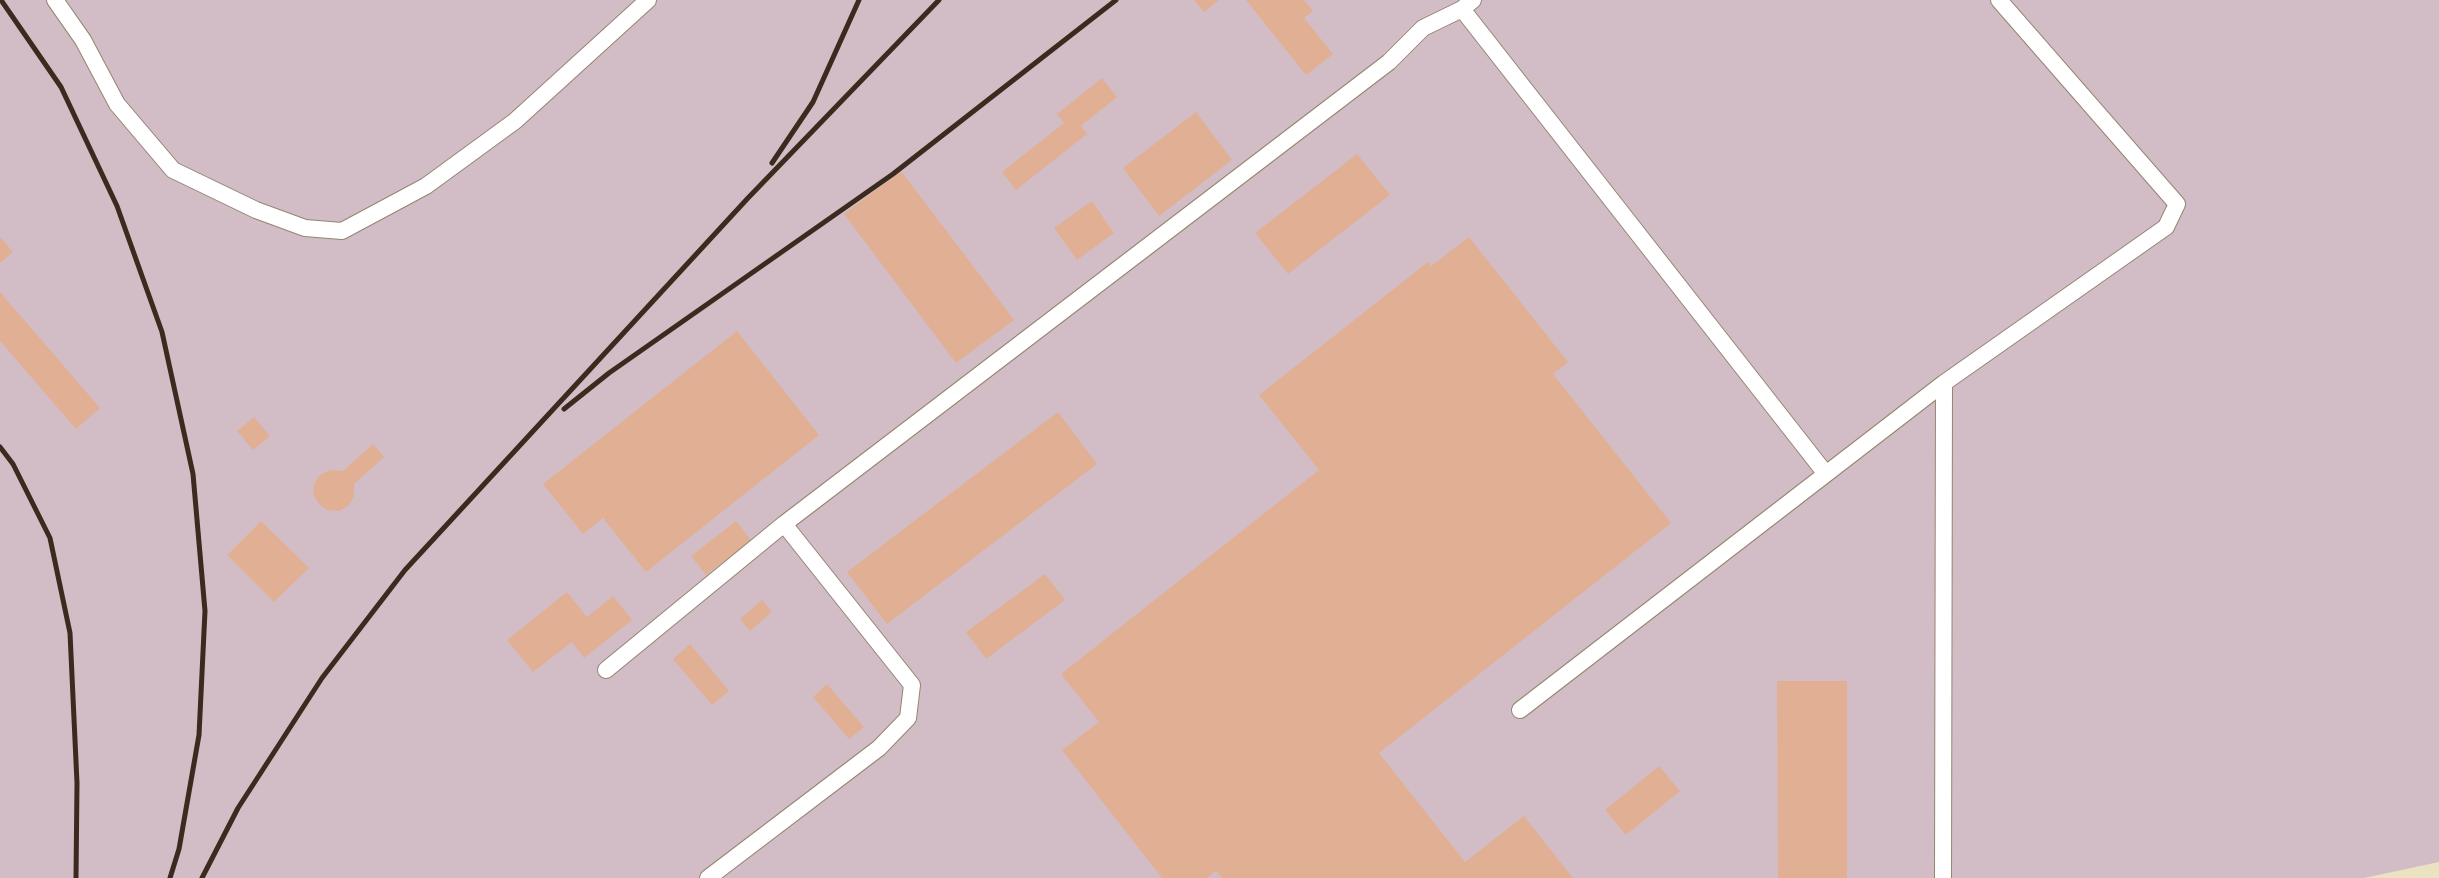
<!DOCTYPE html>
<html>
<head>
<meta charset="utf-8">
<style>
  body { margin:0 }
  canvas { display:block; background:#ebe2c2 }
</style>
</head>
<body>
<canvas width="2439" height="878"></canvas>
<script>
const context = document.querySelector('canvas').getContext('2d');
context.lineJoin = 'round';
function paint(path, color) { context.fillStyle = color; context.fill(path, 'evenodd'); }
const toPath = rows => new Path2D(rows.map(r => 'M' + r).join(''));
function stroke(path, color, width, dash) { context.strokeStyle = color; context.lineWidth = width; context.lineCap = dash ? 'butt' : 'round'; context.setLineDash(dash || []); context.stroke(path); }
paint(toPath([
  [0,0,2439,0,2439,862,2364,878,0,878]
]), '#d2bdc6');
paint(toPath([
  [1194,0,1219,0,1204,12],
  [1246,0,1304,0,1313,11,1304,18,1333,54,1306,75],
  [1102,78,1117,97,1081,126,1087,134,1016,190,1002,172,1064,123,1057,114],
  [1196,112,1232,160,1159,216,1123,168],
  [1357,154,1390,195,1288,274,1255,233],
  [901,171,1014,320,956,363,844,214],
  [1092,201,1114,233,1077,260,1054,228],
  [0,237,13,252,0,263],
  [1469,237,1568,362,1553,374,1671,523,1379,753,1465,862,1524,816,1573,878,1222,878,1216,871,1207,878,1162,878,1062,750,1099,722,1061,674,1319,470,1259,395,1428,262,1431,266],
  [0,292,100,408,76,429,0,341],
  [737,331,819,435,646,572,603,518,583,534,543,484],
  [1058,412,1097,464,887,624,847,572],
  [254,417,270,436,253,450,237,431],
  [373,444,384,457,354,484,354,497,348,506,339,511,327,510,319,504,313,494,314,484,320,475,330,470,343,471],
  [261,521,309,568,274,602,227,555],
  [736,521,751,540,706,575,691,556],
  [1045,574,1065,600,986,659,966,632],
  [567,592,587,617,613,596,632,620,584,658,572,642,533,672,507,640],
  [762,600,772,612,750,631,740,619],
  [690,644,729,691,712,705,673,659],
  [1777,681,1847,681,1847,878,1778,878],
  [827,684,864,727,849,739,813,697],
  [1659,766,1680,791,1626,835,1605,810]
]), '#e1b094');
const lane = toPath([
  [55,0,83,40,117,104,173,170,256,210,305,228,342,231,426,186,515,121,648,0],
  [1462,9,1826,474],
  [606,670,784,524,1389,62,1423,28,1462,9,1473,0],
  [1520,710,1944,383,2166,227,2177,204,1999,0],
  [708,878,879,748,908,718,912,685,784,524],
  [1943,878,1944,383]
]);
stroke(lane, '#938670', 18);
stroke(lane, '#fff', 16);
stroke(toPath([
  [1,0,61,87,117,206,162,332,193,474,205,611,199,735,179,849,170,878],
  [772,163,813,102,859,0],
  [564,409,609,373,893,174,1116,0],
  [0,447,13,464,50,538,70,633,77,783,76,878],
  [202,878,238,808,322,678,405,570,748,198,939,0]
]), '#3b2a1e', 5);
</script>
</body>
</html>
